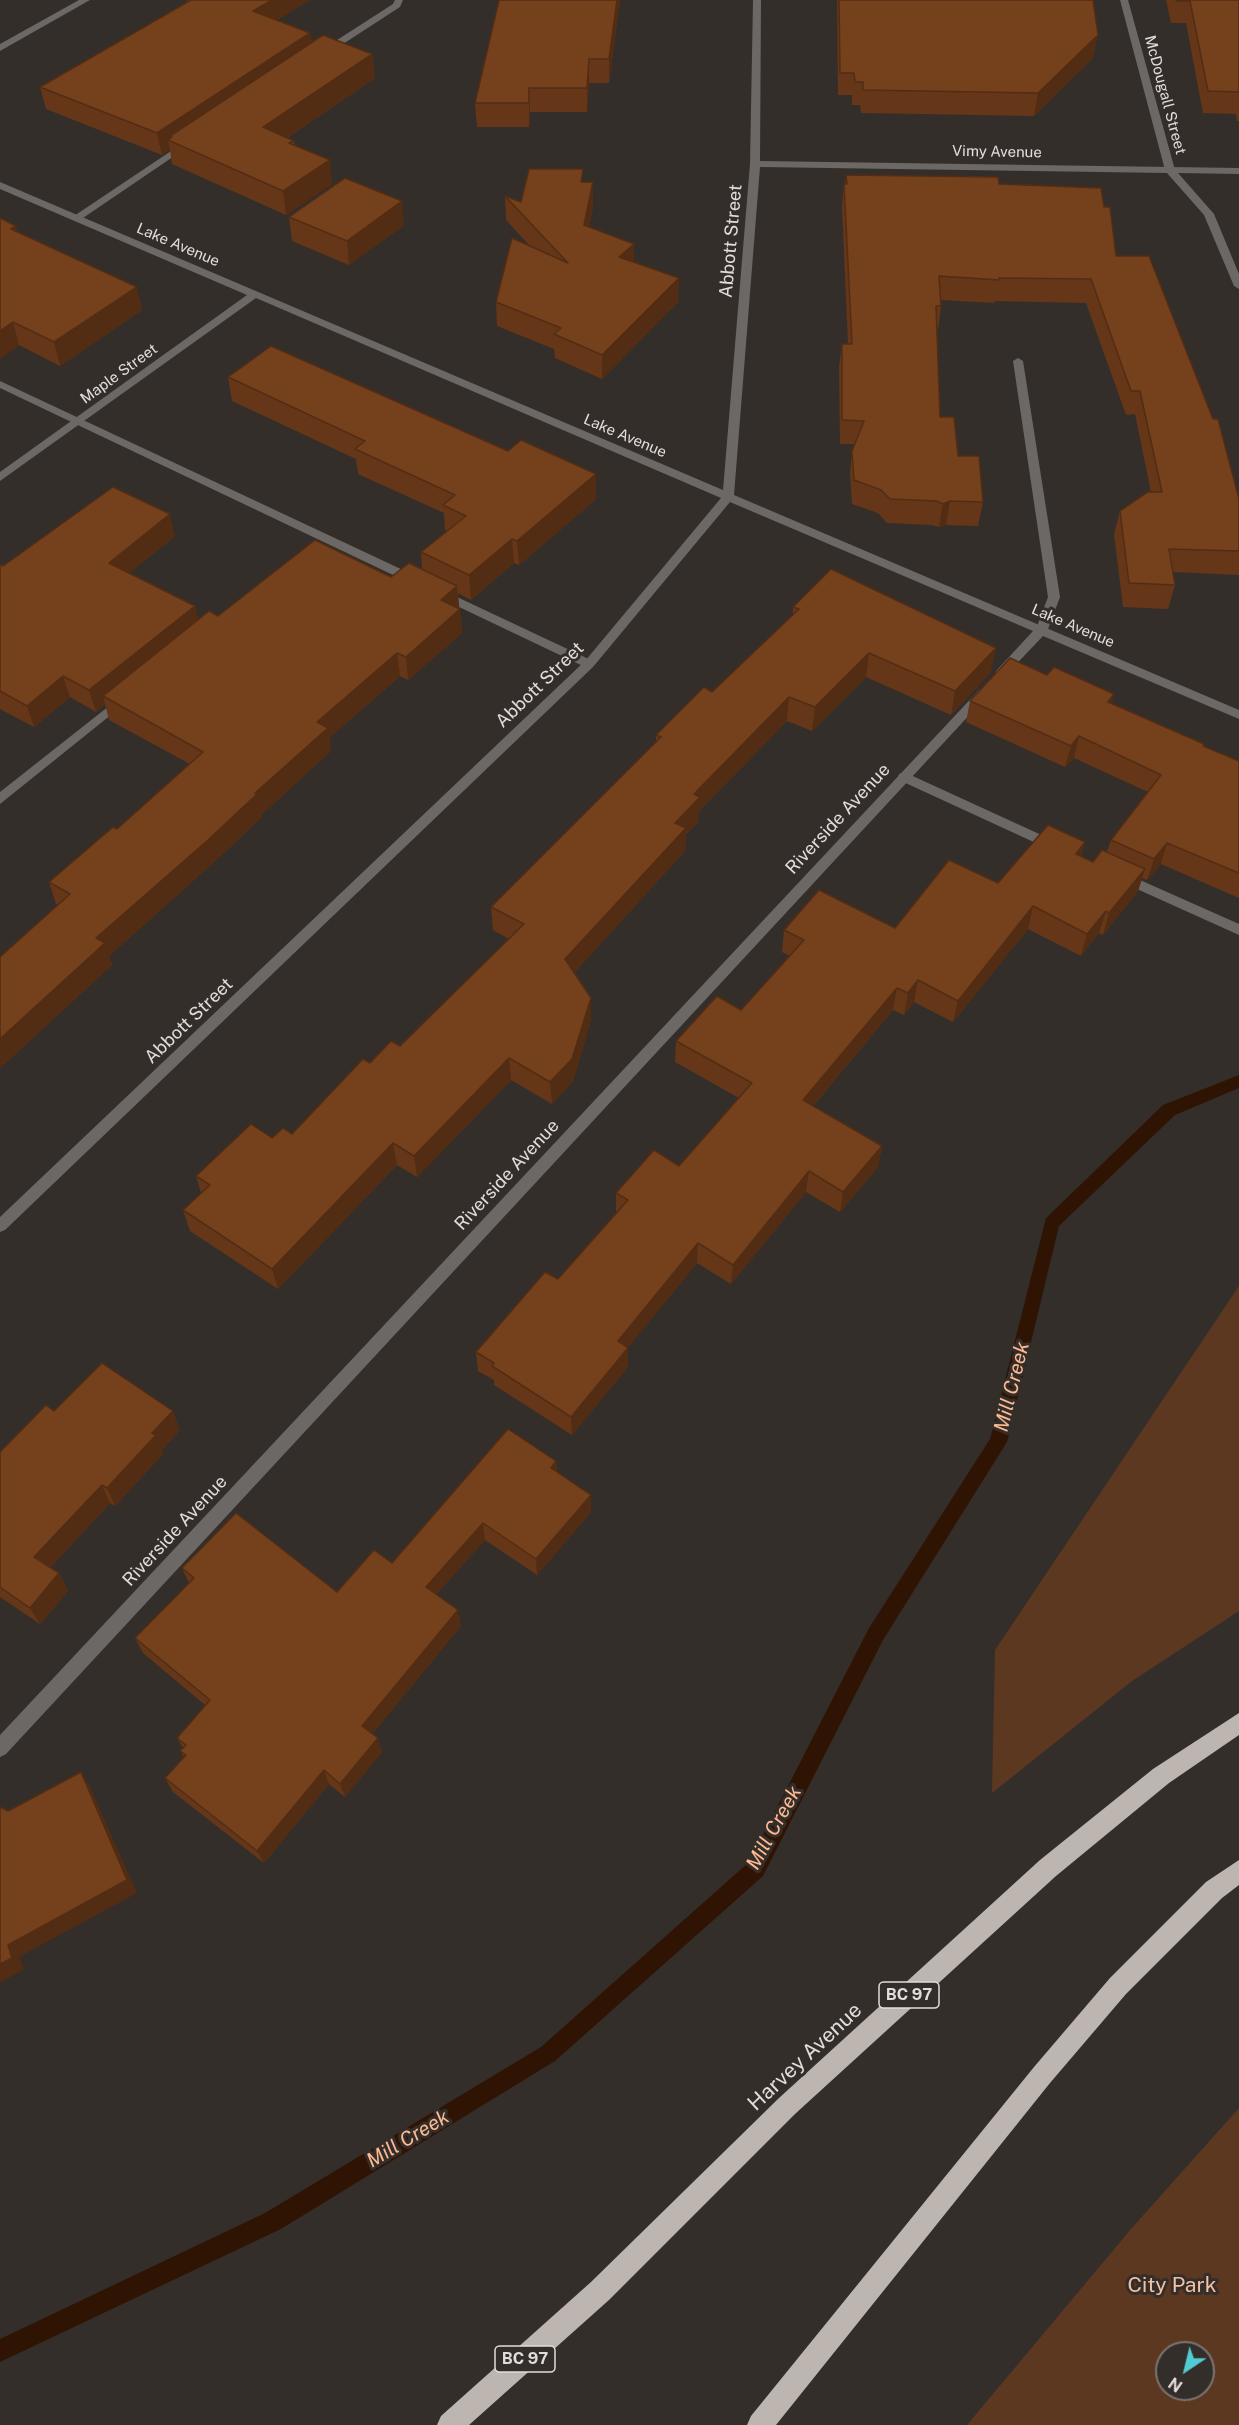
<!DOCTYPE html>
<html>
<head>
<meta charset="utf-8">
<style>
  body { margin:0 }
  #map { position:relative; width:1239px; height:2425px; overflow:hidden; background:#342e2b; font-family:"Public Sans",sans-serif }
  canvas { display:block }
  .north { position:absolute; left:1155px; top:2341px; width:60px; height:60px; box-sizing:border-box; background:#342e2b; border:2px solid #797471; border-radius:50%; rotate:215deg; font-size:16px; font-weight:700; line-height:24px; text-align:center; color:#e1dddb }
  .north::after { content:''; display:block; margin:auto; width:21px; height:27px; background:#51ccd4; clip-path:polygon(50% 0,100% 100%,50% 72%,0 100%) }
</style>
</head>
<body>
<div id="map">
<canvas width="1239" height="2425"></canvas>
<div class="north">N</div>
</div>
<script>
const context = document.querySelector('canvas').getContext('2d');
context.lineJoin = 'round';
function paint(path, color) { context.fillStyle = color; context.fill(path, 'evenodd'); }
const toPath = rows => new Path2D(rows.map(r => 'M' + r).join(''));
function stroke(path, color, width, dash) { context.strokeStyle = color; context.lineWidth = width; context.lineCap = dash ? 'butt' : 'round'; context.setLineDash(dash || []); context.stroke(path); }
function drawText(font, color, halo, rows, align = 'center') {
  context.font = font + ' "Public Sans",sans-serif'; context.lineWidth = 6; context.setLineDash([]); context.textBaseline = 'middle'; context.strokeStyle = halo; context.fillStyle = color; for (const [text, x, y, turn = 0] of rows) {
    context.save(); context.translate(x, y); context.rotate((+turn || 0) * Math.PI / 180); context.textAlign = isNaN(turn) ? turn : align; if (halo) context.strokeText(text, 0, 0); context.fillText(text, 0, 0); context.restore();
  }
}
paint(toPath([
  [1239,1286,1239,1611,1132,1681,992,1793,995,1650],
  [1239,2108,1239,2425,967,2425,1131,2229],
  [1167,2353,1203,2353,1203,2389,1167,2389]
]), '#5d3821');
paint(toPath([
  [1239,1075,1239,1088,1175,1115,1059,1226,1007,1442,883,1640,763,1876,555,2061,281,2229,0,2362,0,2339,265,2213,541,2047,749,1862,869,1628,990,1439,1046,1218,1163,1105,1239,1075]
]), '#301403');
paint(toPath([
  [395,0,403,0,400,7,326,55,320,55,320,51,393,4,395,0],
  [1120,0,1128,0,1175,170,1173,172,1165,170,1120,0],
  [186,141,189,142,189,146,80,220,71,218,186,141],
  [1018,358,1023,361,1060,597,1048,629,1042,633,1036,629,1048,597,1013,361,1018,358],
  [0,381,420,578,422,581,416,585,412,584,0,388,0,381],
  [440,589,593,661,595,664,589,668,585,667,436,596,434,593,440,589],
  [123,695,129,699,127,702,0,804,0,792,123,695],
  [904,772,1061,844,1063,847,1056,852,1051,850,899,780,898,777,899,774,904,772],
  [1122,872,1239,924,1239,935,1117,880,1115,877,1117,874,1122,872]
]), '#6b6866');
paint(toPath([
  [79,0,90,0,0,51,0,44,79,0],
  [753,0,761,0,760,161,1239,168,1239,174,1178,173,1214,214,1239,274,1239,289,1234,286,1204,215,1167,173,760,167,734,495,1239,710,1239,719,1043,636,1005,676,997,676,995,673,997,670,1033,631,730,502,593,667,5,1230,0,1232,0,1217,585,661,721,498,256,298,0,481,0,472,247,295,0,189,0,182,723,490,750,164,753,0],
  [983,689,989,693,987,696,6,1754,0,1757,0,1735,979,690,983,689]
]), '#6b6866');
paint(toPath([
  [1239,1713,1239,1735,1169,1783,1056,1876,795,2114,609,2300,469,2425,437,2425,441,2416,591,2282,779,2098,1040,1860,1153,1769,1239,1713],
  [1239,1860,1239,1885,1222,1898,1126,1994,1050,2083,776,2425,747,2425,751,2416,1034,2067,1110,1978,1206,1882,1239,1860]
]), '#bdb5b0');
paint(toPath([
  [187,0,310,0,277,20,310,33,312,43,372,54,375,78,287,138,294,141,295,145,332,184,286,215,172,164,170,150,162,155,46,109,40,87,187,2],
  [620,0,609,83,589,83,587,112,530,112,529,127,477,127,475,103],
  [837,0,1093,0,1093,58,1034,116,861,113,860,105,852,105,852,95,838,95],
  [1166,0,1239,0,1239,121,1237,121,1236,114,1203,113,1186,23,1171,23],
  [846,175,999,184,1104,207,1116,256,1239,499,1239,575,1173,572,1175,585,1168,609,1123,607,1114,534,1120,511,1151,492,1135,414,1126,415,1086,303,995,301,995,303,941,300,941,306,938,330,937,330,940,417,958,456,983,502,978,526,946,525,939,527,932,525,887,523,878,513,852,504,850,474,852,451,855,444,840,444,839,367,842,344,848,344,842,207,844,184,845,184],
  [583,182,593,182,593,207,589,227,634,244,634,262,679,278,678,302,602,379,555,358,554,349,497,326,496,302,530,246,506,220,505,196,521,202],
  [289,217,404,225,349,265,292,241],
  [18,232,142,310,60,366,19,345,0,359],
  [228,377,596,474,596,499,519,565,514,563,471,600,458,593,462,633,408,680,400,676,329,738,331,751,261,815,262,817,213,863,109,956,112,965,0,1068,0,957,58,905,56,904,49,882,117,829,190,764,109,720,105,704,96,712,70,697,34,727,0,709,0,566,175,536,129,573,195,606,198,620,391,577,422,569,421,552,447,531,445,530,444,513,358,474,356,459,232,401],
  [793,607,991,672,951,715,866,677,812,731,787,721,699,811,699,821,686,834,685,851,574,973,591,998,591,1020,573,1081,552,1104,511,1080,417,1177,397,1165,278,1289,190,1231,183,1210,201,1193,196,1176,272,1138,292,1134,370,1063,400,1046,509,939,493,930,491,907,656,742,656,735,712,692,793,615],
  [1047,675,1112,703,1203,746,1239,761,1239,898,1161,864,1147,880,1142,878,1138,891,1103,935,1099,933,1081,956,1028,929,953,1022,914,1002,904,1015,893,1010,813,1106,882,1146,878,1167,840,1212,806,1192,731,1284,697,1263,628,1347,628,1367,572,1435,494,1385,494,1380,478,1371,476,1352,558,1279,616,1213,616,1193,679,1166,739,1098,675,1062,676,1041,741,1010,790,956,782,952,784,930,895,928,998,883,1085,842,1081,856,1093,862,1107,852,1111,840,1148,792,1074,758,1065,767,966,722,970,701],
  [54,1411,180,1430,162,1450,163,1454,115,1506,110,1503,50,1568,59,1573,68,1591,40,1624,0,1597,0,1452],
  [556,1461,557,1472,591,1495,591,1512,537,1575,485,1540,436,1594,461,1626,372,1734,382,1752,345,1797,329,1784,264,1863,173,1792,165,1778,184,1757,180,1751,183,1748,177,1738,205,1705,143,1653,135,1638,189,1583,182,1568,337,1592,392,1563]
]), '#653718');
paint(toPath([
  [272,0,310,0,256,33,253,11],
  [617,0,620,0,609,83,609,59],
  [310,33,313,55,172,137,170,136,171,141,168,140,170,150,162,155,157,133],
  [1098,35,1093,58,1034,116,1038,93],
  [372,54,375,78,267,151,263,127],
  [589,59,589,83,587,112,587,88],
  [529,88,530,112,529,127],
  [330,160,332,184,286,215,283,191],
  [593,182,593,207,585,250,584,225],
  [402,201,404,225,349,265,347,241],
  [16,226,22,250,11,229],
  [634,244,634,268,619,257],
  [679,278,678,302,602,379,602,355],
  [137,287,142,310,60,366,54,342],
  [13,322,19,345,0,359,0,331],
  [596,474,596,499,519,565,517,541],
  [950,501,946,525,939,527,943,504],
  [170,514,175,536,115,584,109,563],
  [512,539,514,563,471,600,469,575],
  [457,586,459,609,441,600],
  [195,606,200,628,103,696,105,704,96,712,89,690],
  [460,609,462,633,408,680,406,657],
  [996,648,991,672,951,715,955,691],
  [397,653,400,676,329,738,331,751,261,815,262,817,213,863,109,956,112,965,0,1068,0,1039,96,938,255,793,317,722],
  [869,653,866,677,812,731,815,707],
  [63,676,70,697,34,727,27,706],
  [1114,694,1109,715,1108,702],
  [789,697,787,721,699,811,699,821,686,834,685,851,566,982,565,959,675,823,694,794],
  [1079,736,1074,758,1065,767,1071,746],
  [1085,842,1079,864,1076,854],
  [1167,843,1161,864,1147,880,1154,859],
  [1145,869,1138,891,1103,935,1109,913],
  [1033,906,1028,929,953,1022,958,1001],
  [1106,911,1099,933,1081,956,1087,934],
  [918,980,914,1002,904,1015,908,993],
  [897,988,893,1010,800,1121,803,1100],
  [591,998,591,1020,573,1081,552,1104,550,1082],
  [509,1058,511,1080,417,1177,414,1156],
  [393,1143,397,1165,278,1289,272,1269],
  [882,1146,878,1167,840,1212,843,1192],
  [809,1171,806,1192,731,1284,733,1265],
  [698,1243,697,1263,618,1360,618,1341],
  [628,1348,628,1367,572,1435,571,1417],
  [173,1411,180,1430,162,1450,163,1454,115,1506,107,1488,152,1433],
  [556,1461,557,1479,551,1468],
  [102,1485,110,1503,44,1575,34,1557],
  [591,1495,591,1512,537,1575,536,1559],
  [483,1523,485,1540,429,1603,426,1587],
  [59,1573,68,1591,40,1624,30,1608],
  [458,1610,461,1626,366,1741,362,1726],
  [378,1738,382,1752,345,1797,340,1784],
  [324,1770,329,1784,264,1863,257,1851],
  [81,1772,90,1787,137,1893,19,1957,24,1969,0,1983,0,1964]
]), '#522d14');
const building = toPath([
  [191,0,272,0,253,11,310,33,157,133,40,87,191,0],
  [499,0,617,0,609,59,589,59,587,88,529,88,529,103,475,103,499,0],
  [839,0,1093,0,1098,35,1038,93,863,90,863,82,855,82,854,73,840,73,839,0],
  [1176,0,1239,0,1239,92,1208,91,1190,1,1176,1,1176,0],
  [323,35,372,54,263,127,294,141,289,143,330,160,283,191,168,140,172,137,170,136,323,35],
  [529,169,583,169,581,182,593,182,584,225,634,244,619,257,679,278,602,355,554,334,561,328,496,302,512,238,568,263,505,196,521,202,529,169],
  [846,175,998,177,999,184,1101,188,1104,207,1110,207,1116,256,1149,256,1213,419,1218,419,1239,499,1239,551,1169,549,1175,585,1129,583,1120,511,1148,492,1162,492,1140,391,1131,391,1091,279,999,278,999,280,939,276,941,306,936,306,940,417,954,417,958,456,979,456,983,502,950,501,943,504,936,501,890,499,881,490,854,480,852,451,864,421,842,420,842,344,852,344,844,184,847,184,846,175],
  [345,178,402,201,347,241,289,217,345,178],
  [0,218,16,226,11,229,137,287,54,342,13,322,0,331,0,218],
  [271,346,508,451,521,440,596,474,517,541,512,539,469,575,421,552,466,516,443,505,455,495,355,449,365,441,228,377,271,346],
  [113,487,170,514,109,563,195,606,89,690,63,676,27,706,0,691,0,566,1,565,3,566,113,487],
  [315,540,391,577,409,563,457,586,441,600,460,609,406,657,397,653,317,722,328,728,255,793,257,794,208,840,96,938,105,943,0,1039,0,957,70,894,49,882,113,827,117,829,203,752,103,696,209,611,218,616,315,540],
  [831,569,996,648,955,691,869,653,815,707,789,697,694,794,700,797,675,823,686,828,565,959,591,998,572,1059,550,1082,509,1058,414,1156,393,1143,272,1269,183,1210,210,1185,196,1176,251,1124,272,1138,283,1128,292,1134,363,1059,370,1063,391,1041,400,1046,524,924,491,907,661,737,656,735,704,687,712,692,799,609,793,607,831,569],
  [1010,658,1047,675,1054,667,1114,694,1108,702,1204,744,1203,746,1239,761,1239,873,1167,843,1154,859,1111,840,1161,775,1079,736,1071,746,970,701,1010,658],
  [1048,825,1085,842,1076,854,1093,862,1102,850,1145,869,1109,913,1106,911,1087,934,1033,906,958,1001,918,980,908,993,897,988,803,1100,882,1146,843,1192,809,1171,733,1265,698,1243,618,1341,628,1348,571,1417,492,1366,494,1363,476,1352,545,1272,558,1279,628,1200,616,1193,654,1150,679,1166,752,1083,676,1041,717,996,741,1010,804,940,784,930,819,890,895,928,949,860,998,883,1048,825],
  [102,1363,173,1411,152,1433,156,1435,107,1488,102,1485,34,1557,59,1573,30,1608,0,1587,0,1452,46,1405,54,1411,102,1363],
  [508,1429,556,1461,551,1468,591,1495,536,1559,483,1523,426,1587,458,1610,362,1726,378,1738,340,1784,324,1770,257,1851,165,1778,186,1755,180,1751,186,1745,177,1738,210,1700,135,1638,194,1578,182,1568,236,1513,337,1592,374,1550,392,1563,508,1429],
  [81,1772,127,1880,8,1945,12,1958,0,1964,0,1807,8,1811,81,1772]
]);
paint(building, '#75401c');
stroke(building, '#522d14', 1.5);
drawText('15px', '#e1dddb', '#342e2b', [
  ["McDougall Street",1165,95,75],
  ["Vimy Avenue",997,152,1],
  ["Lake Avenue",178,245,23],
  ["Maple Street",119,374,-36],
  ["Lake Avenue",625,436,23],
  ["Lake Avenue",1073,626,23]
]);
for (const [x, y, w] of [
  [909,1995,60],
  [525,2359,60]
]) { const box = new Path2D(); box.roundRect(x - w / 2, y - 13, w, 26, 4.5); context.fillStyle = '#342e2b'; context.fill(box); stroke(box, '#e1dddb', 1.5); }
drawText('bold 16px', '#e1dddb', null, [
  ["BC 97",909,1995],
  ["BC 97",525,2359]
]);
drawText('18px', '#e1dddb', '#342e2b', [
  ["Abbott Street",731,241,-85],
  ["Abbott Street",540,685,-44],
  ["Riverside Avenue",838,819,-47],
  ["Abbott Street",189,1021,-44],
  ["Riverside Avenue",507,1175,-47],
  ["Riverside Avenue",175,1531,-47]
]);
drawText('italic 20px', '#feba92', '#342e2b', [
  ["Mill Creek",1012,1387,-76],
  ["Mill Creek",774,1828,-61],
  ["Mill Creek",408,2139,-31]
]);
drawText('21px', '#e1dddb', '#342e2b', [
  ["Harvey Avenue",805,2057,-43]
]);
drawText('21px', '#f4c1a3', '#342e2b', [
  ["City Park",1172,2286]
]);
</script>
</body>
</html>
